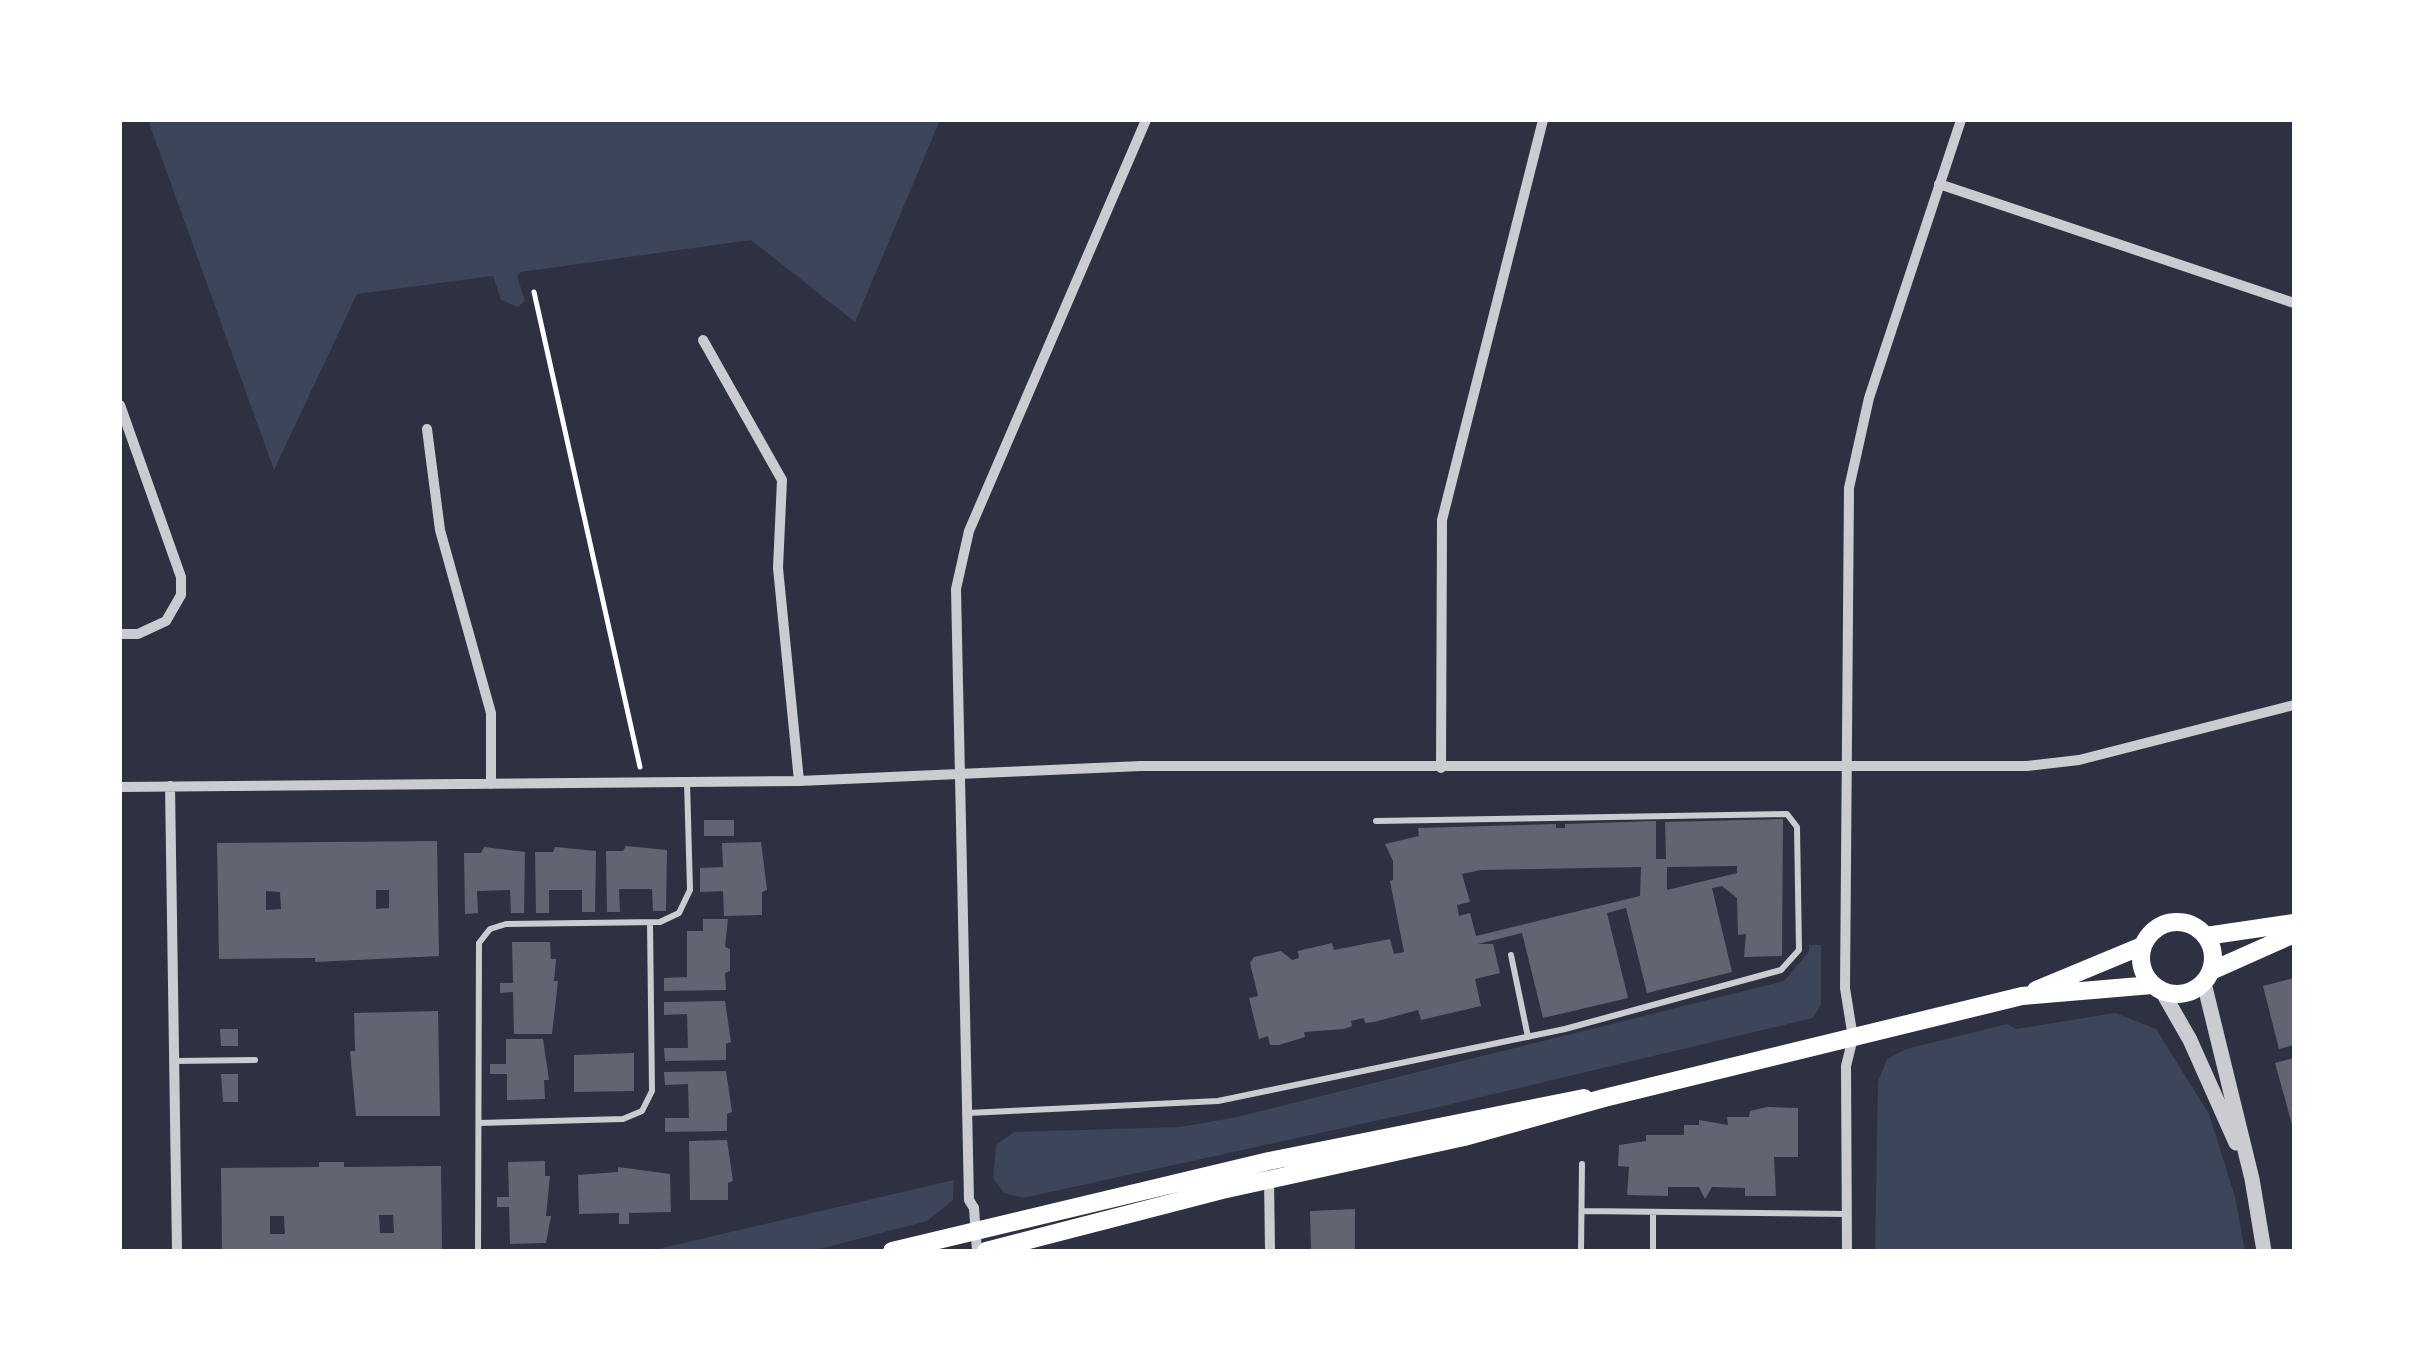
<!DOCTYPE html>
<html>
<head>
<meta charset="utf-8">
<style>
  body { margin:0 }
  #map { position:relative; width:2414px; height:1371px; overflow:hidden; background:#2d3142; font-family:Mulish,sans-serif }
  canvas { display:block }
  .frame { position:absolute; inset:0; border:122px solid #fff; pointer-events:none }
</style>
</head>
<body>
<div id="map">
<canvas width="2414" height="1371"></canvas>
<div class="frame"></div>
</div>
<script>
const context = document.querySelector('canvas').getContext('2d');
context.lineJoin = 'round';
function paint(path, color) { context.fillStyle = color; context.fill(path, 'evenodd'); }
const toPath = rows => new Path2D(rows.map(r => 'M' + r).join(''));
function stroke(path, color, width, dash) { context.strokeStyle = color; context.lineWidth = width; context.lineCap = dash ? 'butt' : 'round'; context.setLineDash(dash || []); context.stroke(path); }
paint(toPath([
  [148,120,940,120,855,322,751,240,521,272,517,276,525,301,518,307,501,300,493,276,357,294,274,470],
  [1809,945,1821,945,1821,1004,1813,1018,1439,1107,1023,1198,1004,1193,993,1178,996,1145,1014,1132,1180,1127,1237,1117,1784,981,1809,952],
  [2115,1013,2156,1029,2209,1114,2235,1197,2245,1251,1875,1251,1878,1082,1887,1059,1906,1049,2007,1024,2016,1029],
  [954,1180,953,1200,927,1221,812,1251,649,1251]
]), '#3c4559');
paint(toPath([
  [1783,819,1782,956,1744,957,1746,934,1738,935,1737,898,1722,886,1712,888,1732,972,1647,993,1626,908,1607,913,1628,998,1543,1018,1522,933,1478,944,1493,944,1500,973,1475,979,1481,1006,1421,1020,1418,1010,1374,1022,1365,1023,1364,1018,1351,1021,1352,1026,1344,1029,1304,1032,1305,1037,1279,1045,1270,1045,1268,1036,1259,1039,1249,998,1258,996,1250,963,1254,957,1281,951,1292,960,1299,958,1298,951,1332,943,1334,950,1390,939,1394,954,1404,952,1390,881,1393,880,1393,861,1385,844,1419,836,1418,828,1556,824,1556,828,1565,828,1565,824,1656,821,1656,859,1666,859,1665,822],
  [1737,866,1737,873,1667,890,1667,867],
  [1641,867,1640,896,1476,936,1470,913,1459,916,1457,905,1470,902,1462,874,1481,870],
  [704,820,734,820,734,836,704,836],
  [437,841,439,956,315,962,315,958,219,959,217,843],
  [376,890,389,890,389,908,376,909],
  [266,891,280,892,281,909,266,910],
  [761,842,767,890,762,892,762,915,724,916,723,891,700,892,700,868,723,867,722,843],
  [626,846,667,850,666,911,653,911,652,889,619,889,620,912,607,912,606,851,623,851],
  [484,847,525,852,524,913,511,913,510,890,477,891,478,913,465,914,464,853,481,853],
  [555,847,596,851,595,912,582,912,582,890,549,890,549,913,536,913,535,852,553,852],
  [703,919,728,919,725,947,730,949,730,971,725,973,726,990,664,991,664,978,687,977,687,931,703,931],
  [512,942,550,942,551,959,556,959,554,981,558,981,552,1034,514,1034,513,992,500,993,500,983,513,983],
  [2294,978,2294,1045,2279,1049,2263,986],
  [725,1001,731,1042,726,1044,726,1060,665,1061,664,1048,688,1048,687,1014,664,1015,664,1002],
  [438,1011,440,1116,356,1116,350,1051,355,1051,354,1013],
  [220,1029,238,1029,238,1046,221,1046],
  [506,1039,543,1039,549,1080,544,1080,545,1099,507,1100,507,1074,490,1074,490,1064,506,1064],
  [634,1053,634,1091,574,1092,574,1055],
  [2294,1058,2294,1128,2293,1128,2275,1063],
  [726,1071,732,1112,727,1114,727,1131,665,1132,665,1118,689,1118,688,1084,665,1085,664,1072],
  [221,1074,238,1074,238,1102,223,1102],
  [1767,1107,1798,1108,1798,1157,1774,1157,1776,1196,1745,1196,1745,1188,1712,1187,1705,1199,1699,1187,1668,1187,1668,1196,1627,1195,1629,1167,1618,1166,1619,1145,1646,1141,1646,1135,1684,1135,1684,1125,1699,1125,1699,1120,1728,1125,1727,1117,1749,1117,1750,1111],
  [727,1140,733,1181,728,1183,728,1200,690,1200,689,1141],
  [545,1161,545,1176,550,1176,546,1216,551,1216,546,1243,510,1244,509,1207,497,1207,497,1197,509,1197,508,1162],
  [319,1162,344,1162,344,1167,441,1166,442,1251,222,1251,221,1168,319,1167],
  [379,1215,393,1215,394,1233,380,1233],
  [270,1216,284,1216,285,1234,270,1234],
  [618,1167,670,1174,671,1212,629,1213,629,1224,619,1224,619,1213,579,1214,578,1175,618,1172],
  [1355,1209,1355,1251,1311,1251,1310,1211]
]), '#626471');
stroke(toPath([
  [534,292,640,767]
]), '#fff', 5);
stroke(toPath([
  [1511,955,1528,1037],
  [174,1061,255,1060],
  [968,1113,1218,1101,1565,1029,1781,970,1799,950,1797,827,1787,814,1376,821],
  [479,1123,623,1119,642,1111,652,1091,650,923],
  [1582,1211,1847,1214],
  [478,1251,479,943,490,929,506,924,660,922,679,913,690,890,687,782],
  [1581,1251,1582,1164],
  [1653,1251,1653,1212]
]), '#caccd0', 6);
stroke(toPath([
  [1939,184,2294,303],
  [703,340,782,480,778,568,799,781],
  [120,405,181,577,181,595,166,621,138,634,120,634],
  [427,429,440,530,491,713,491,784],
  [1441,768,1442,520,1543,120],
  [170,786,177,1251],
  [120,787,799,781,1141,766,2027,766,2079,760,2294,705],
  [1269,1177,1270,1251],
  [977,1251,974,1208,969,1200,956,589,969,531,1146,120],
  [1847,1251,1846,1066,1853,1038,1845,988,1849,488,1869,398,1961,120]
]), '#caccd0', 10);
stroke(toPath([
  [2204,983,2252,1179,2264,1251],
  [2162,991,2190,1040,2236,1143]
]), '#caccd0', 15);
stroke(toPath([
  '2141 958a36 36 0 1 1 72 0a36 36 0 1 1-72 0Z',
  [2206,936,2294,923],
  [2211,971,2294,934],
  [2036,990,2142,946],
  [892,1251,1269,1161,1584,1098],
  [986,1251,1222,1190,1464,1137,1604,1098,2022,996,2152,985]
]), '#fff', 18);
</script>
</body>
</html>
